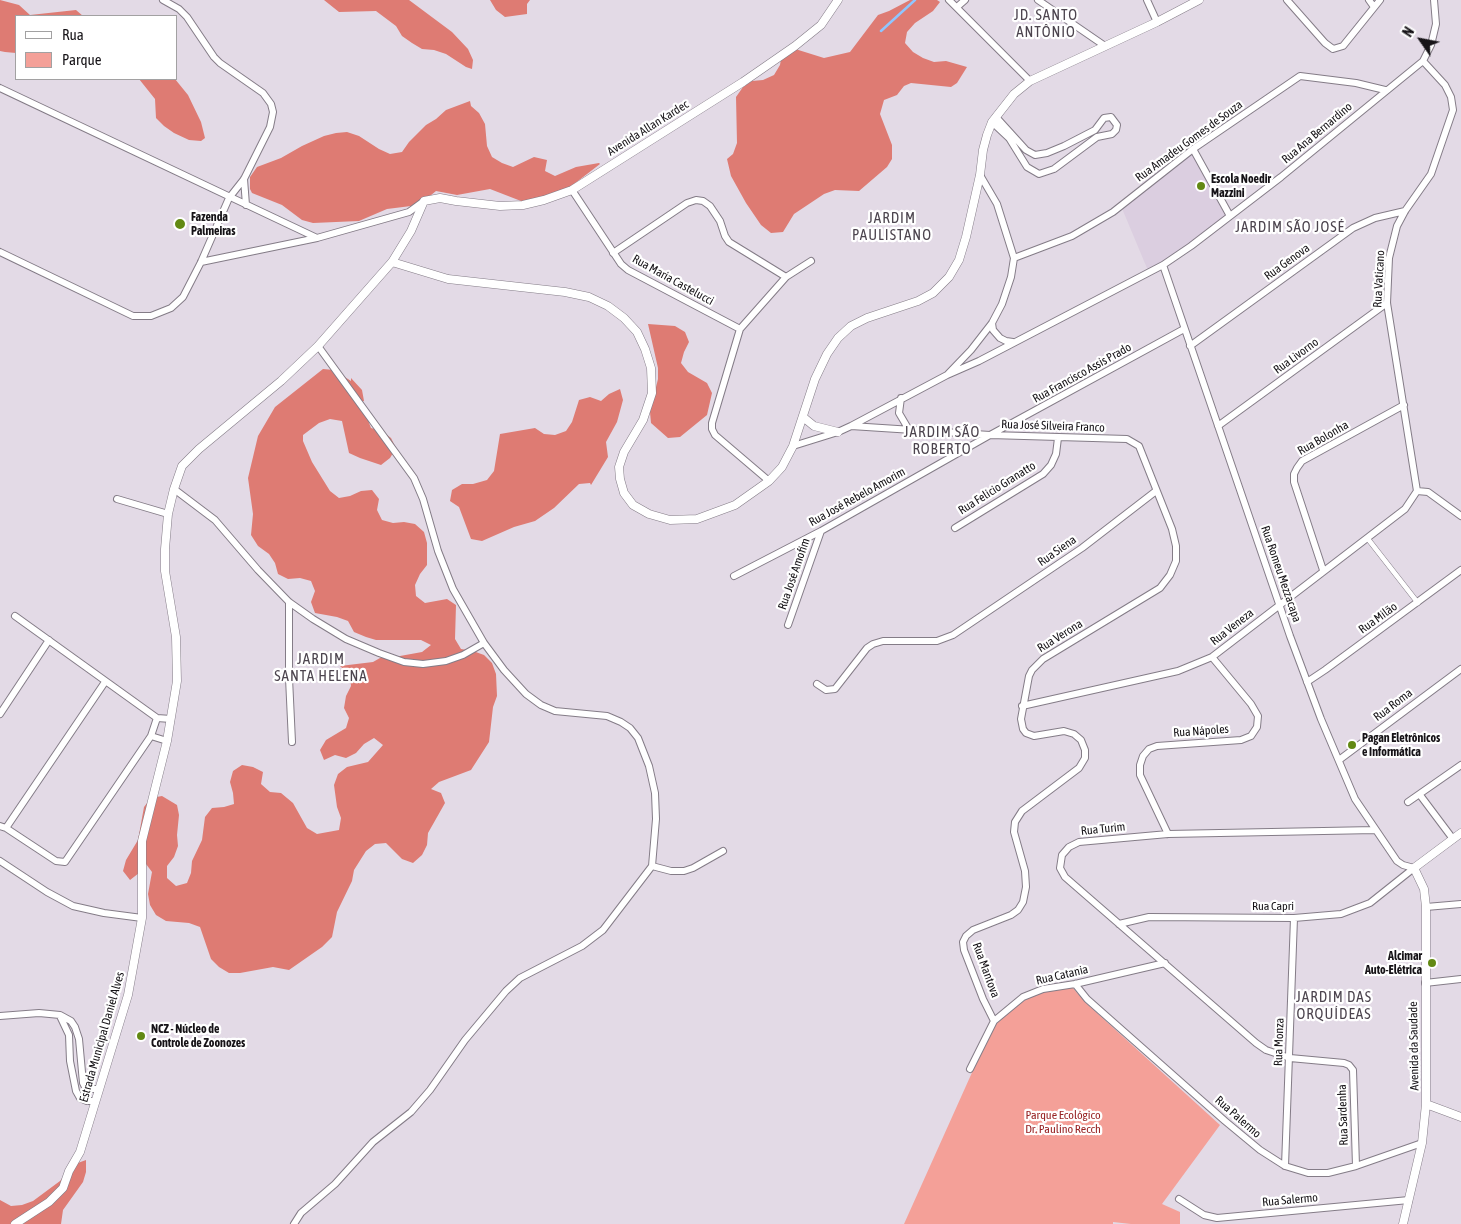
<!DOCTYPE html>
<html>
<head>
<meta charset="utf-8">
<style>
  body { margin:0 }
  #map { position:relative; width:1461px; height:1224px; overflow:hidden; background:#e3dae6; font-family:"Asap Condensed",sans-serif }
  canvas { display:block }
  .legend { position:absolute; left:15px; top:15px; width:162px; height:65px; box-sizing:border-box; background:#fff; border:1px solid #a2a1a2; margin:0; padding:6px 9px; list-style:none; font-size:15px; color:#161317 }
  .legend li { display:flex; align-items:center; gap:10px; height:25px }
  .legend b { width:25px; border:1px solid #a2a1a2 }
  .north { position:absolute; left:1396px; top:15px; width:50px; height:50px; -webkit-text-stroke:4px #fff; paint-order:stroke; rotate:303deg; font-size:14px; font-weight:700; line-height:20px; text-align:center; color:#161317 }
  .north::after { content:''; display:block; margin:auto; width:18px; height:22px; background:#161317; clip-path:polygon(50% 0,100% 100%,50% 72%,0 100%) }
</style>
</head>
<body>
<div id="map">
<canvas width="1461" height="1224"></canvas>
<ul class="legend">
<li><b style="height:6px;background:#fff"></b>Rua</li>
<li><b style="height:14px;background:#f4a098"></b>Parque</li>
</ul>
<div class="north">N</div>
</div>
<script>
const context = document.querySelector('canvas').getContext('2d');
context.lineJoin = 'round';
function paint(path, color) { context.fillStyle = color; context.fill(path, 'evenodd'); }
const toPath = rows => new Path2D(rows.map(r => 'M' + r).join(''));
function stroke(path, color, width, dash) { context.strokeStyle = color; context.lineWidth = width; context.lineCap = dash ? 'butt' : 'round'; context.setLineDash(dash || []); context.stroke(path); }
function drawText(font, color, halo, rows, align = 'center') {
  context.font = font + ' "Asap Condensed",sans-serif'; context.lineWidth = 4.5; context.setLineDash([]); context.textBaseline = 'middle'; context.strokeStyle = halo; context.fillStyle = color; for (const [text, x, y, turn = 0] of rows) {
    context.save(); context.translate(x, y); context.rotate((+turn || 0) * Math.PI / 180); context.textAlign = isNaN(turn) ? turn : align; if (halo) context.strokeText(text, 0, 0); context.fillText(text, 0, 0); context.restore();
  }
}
paint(toPath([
  [1193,149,1230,216,1149,273,1121,206]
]), '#dbcee0');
paint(toPath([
  [1072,987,1086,1003,1220,1125,1162,1204,1180,1212,1180,1224,1131,1224,1113,1222,1113,1224,904,1224,992,1028,1016,1005,1039,993]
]), '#f4a098');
paint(toPath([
  [0,0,19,5,30,15,76,10,83,16,16,16,16,53,5,52,0,51],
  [324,0,409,0,452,32,468,49,473,60,472,69,466,67,446,54,434,50,422,49,412,43,402,36,396,26,376,11,339,12],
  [490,0,530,0,527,4,527,14,505,17,496,10],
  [910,0,937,0,940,2,933,11,915,23,907,32,905,43,913,52,923,58,934,62,946,61,967,67,957,83,951,87,911,83,904,86,897,95,884,100,880,114,892,145,892,159,887,167,859,191,835,190,824,194,794,214,783,232,771,233,761,225,746,203,731,176,727,159,733,154,737,143,736,97,743,87,752,81,763,80,774,75,780,65,782,53,792,48,824,58,850,52,878,15,889,11],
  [139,79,175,79,188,95,201,122,205,138,201,141,189,140,174,133,164,126,156,118,155,99],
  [470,101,471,106,479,113,485,124,487,146,492,157,502,163,513,167,534,157,547,160,545,171,555,176,576,167,599,163,600,164,561,194,536,203,521,201,490,189,457,195,436,191,419,205,387,209,359,221,313,223,302,220,282,205,252,193,250,189,250,177,257,167,281,158,302,146,324,136,336,133,347,132,359,136,379,149,390,154,402,152,409,142,426,125,436,119,446,110],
  [648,324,675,326,685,332,689,342,684,352,681,363,688,372,707,383,712,393,707,415,680,437,668,438,651,423,650,412,658,379,658,368],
  [323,369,334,370,351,381,351,378,362,390,364,401,361,402,371,428,382,431,391,438,396,448,390,458,381,465,360,458,349,453,342,421,330,419,319,423,303,435,303,441,312,462,330,491,339,498,350,496,361,491,372,490,379,499,377,510,382,520,393,523,404,522,415,524,424,532,427,543,427,565,420,574,415,585,416,596,425,603,447,599,456,605,455,639,461,649,473,651,484,655,492,663,496,674,497,696,493,707,489,742,471,770,439,782,431,789,441,793,445,803,428,833,427,845,422,855,413,863,402,859,386,843,375,844,366,851,354,870,352,881,337,912,332,937,322,947,289,970,273,967,240,973,229,973,219,967,211,959,200,927,189,923,166,921,156,915,150,905,148,894,152,872,146,864,139,873,130,880,123,871,126,860,138,840,144,807,151,798,162,796,177,805,179,815,177,835,178,846,174,857,167,866,167,878,176,886,187,883,191,873,192,861,202,840,205,817,212,808,224,807,234,804,233,793,230,782,233,771,242,765,253,767,263,772,261,784,270,792,281,793,293,803,307,828,317,834,339,830,341,818,337,807,334,785,338,774,347,767,368,762,383,745,374,738,364,744,356,753,346,758,335,755,324,760,320,750,326,740,346,728,349,718,344,708,346,696,351,686,350,675,340,666,373,662,380,658,389,658,422,652,431,645,421,640,376,640,366,637,354,632,348,621,337,617,315,613,311,602,315,591,311,581,300,578,288,579,278,574,275,563,269,554,258,546,251,535,253,514,248,478,258,436,275,407],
  [620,389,623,400,617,422,606,442,608,457,591,485,590,483,579,484,554,508,535,521,514,527,482,541,471,539,459,507,450,501,452,490,462,484,473,484,487,480,494,471,500,434,535,428,544,434,555,435,566,431,572,422,579,400,590,397,601,401,609,394],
  [86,1160,86,1172,83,1182,63,1210,61,1224,0,1224,0,1200,11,1206,22,1205,33,1201,60,1181,67,1172,75,1164]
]), '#de7b73');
stroke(toPath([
  [881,31,915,0]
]), '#8fc6ff', 2.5);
const pedestrian = toPath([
  [1368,539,1418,603]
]);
const minor = toPath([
  [949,0,1030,81],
  [1038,0,1105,46],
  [1147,0,1157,22],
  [1287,0,1325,43,1333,49,1343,46,1380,0],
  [1369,0,1374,7],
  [957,7,965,0],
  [0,88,317,238,409,212,424,201],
  [992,122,1009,138,1027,167,1039,174,1054,169,1097,137,1112,134,1116,130,1117,125,1111,117,1104,118,1095,130,1064,146,1047,153,1035,155,1026,150,996,117],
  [1193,149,1230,216],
  [244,179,246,205],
  [572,190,621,264,628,270,740,329],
  [0,252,133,316,151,316,171,308,183,297,201,262,229,198,244,179,270,127,273,112,271,104,263,93,220,63,214,57,187,17,179,9,163,0],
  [613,253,687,203,696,200,703,201,710,206,720,221,725,236,729,242,786,277],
  [1014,258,1072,236,1113,212,1193,149,1300,76,1356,83,1385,90],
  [201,262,317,238],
  [1163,265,1290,636,1321,719,1355,799,1397,861,1403,865,1414,868],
  [992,323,993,330,1000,338,1006,341,1013,342],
  [1190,346,1353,228,1375,218,1405,211],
  [947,375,979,361,1163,265,1191,246,1281,177,1423,61,1431,45,1436,24,1434,0],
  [901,398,899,413,909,430],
  [851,426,990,435,1127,439,1139,446,1172,529,1176,546,1176,561,1170,575,1160,588,1043,659,1032,670,1029,676,1021,719,1023,729,1026,733,1034,736,1064,731,1074,734,1081,740,1085,750,1085,758,1079,768,1022,811,1015,822,1014,832,1025,871,1026,887,1023,902,1018,910,1011,915,973,930,966,936,963,942,964,950,983,999,994,1021],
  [1218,426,1387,303],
  [793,446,838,432,851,426,947,375,971,350,992,323,1002,304,1011,277,1014,258,997,204,980,175],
  [769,481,715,435,712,429,712,423,740,329,786,277,811,261],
  [174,489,215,520,258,570,289,602,313,619,346,639,379,653,404,662,423,664,446,661,463,655,484,643],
  [1417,491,1387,303,1389,258,1397,226,1405,211,1431,174,1453,110,1451,97,1445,85,1423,61],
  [1417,491,1428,492,1461,516],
  [117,499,168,514],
  [955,528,1043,474,1051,465,1056,454,1058,438],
  [1323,570,1294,482,1294,474,1297,468,1302,461,1404,405],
  [734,576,821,531,990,435,1184,329],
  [289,602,289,678,292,742],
  [788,625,821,531],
  [1307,682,1325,670,1461,570],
  [817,684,826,690,835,689,867,648,873,644,883,641,937,641,953,635,1082,548,1156,491],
  [1022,706,1178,671,1212,657,1405,509,1417,491],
  [0,714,49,640],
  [157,718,171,719],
  [151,736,167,741],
  [1339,760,1461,669],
  [1420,795,1453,839],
  [1408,802,1461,765],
  [0,826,6,828,56,861,65,862,151,736,157,718,15,616],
  [6,828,105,682],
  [1168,834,1140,775,1140,765,1143,756,1149,749,1157,746,1241,740,1251,736,1257,727,1258,716,1251,704,1212,657],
  [0,861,47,892,73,906,104,913,142,918],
  [652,866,671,871,684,871,693,868,723,851],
  [1426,907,1461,904],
  [1119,924,1149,917,1294,918,1341,914,1370,903,1414,868],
  [1425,983,1461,979],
  [1075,984,1087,999,1225,1121,1260,1150,1285,1166,1308,1173,1328,1173,1356,1166,1422,1143],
  [0,1016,39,1013,60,1015,71,1021,75,1027,79,1039,83,1083,86,1089,99,1089],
  [60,1016,69,1035,70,1061,76,1091,80,1098,87,1101,95,1101],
  [970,1069,994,1021,1023,997,1043,989,1075,984,1165,963],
  [1285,1166,1294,918],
  [1356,1166,1353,1070,1349,1065,1344,1063,1290,1058,1266,1050,1256,1043,1065,877,1060,868,1062,855,1069,847,1079,842,1168,834,1375,830],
  [1179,1199,1204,1215,1217,1218,1409,1200],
  [294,1224,301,1213,335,1184,373,1142,411,1112,430,1090,465,1040,506,991,520,978,582,946,603,930,652,866,656,819,655,793,649,766,638,738,630,728,621,722,607,716,555,711,541,705,526,694,504,670,484,643,453,589,438,551,423,499,414,478,318,346]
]);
const tertiary = toPath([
  [392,262,448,279,565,292,589,297,608,306,624,318,637,332,645,349,651,368,652,393,643,420,624,452,619,467,620,479,624,493,633,505,649,514,670,520,697,519,735,505,769,481,782,467,793,446,815,379,827,354,838,338,851,326,867,318,918,301,933,293,949,277,959,260,966,237,980,175,983,150,987,135,992,122,1014,94,1030,81,1157,22,1199,0],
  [803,417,814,426,838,432],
  [1426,1104,1461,1117],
  [15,1224,49,1202,63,1188,69,1171,80,1152,128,995,142,918,142,841,167,741,177,681,176,637,165,571,165,549,168,514,174,489,182,466,199,449,281,381,318,346,392,262,411,231,424,201,440,198,456,201,500,206,523,205,544,200,572,190,743,82,795,46,821,25,838,0],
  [1403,1224,1422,1143,1426,1104,1426,907,1424,889,1414,868,1461,833]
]);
stroke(pedestrian, '#847c87', 5.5);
stroke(minor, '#847c87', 8);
stroke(tertiary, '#847c87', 9);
stroke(pedestrian, '#fff', 4.5);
stroke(minor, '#fff', 6);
stroke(tertiary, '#fff', 8);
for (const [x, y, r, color] of [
  [1201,186,5,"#628913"],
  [180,224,6,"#628913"],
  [1352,745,5,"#628913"],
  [1432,963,5,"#628913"],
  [141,1036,5,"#628913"]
]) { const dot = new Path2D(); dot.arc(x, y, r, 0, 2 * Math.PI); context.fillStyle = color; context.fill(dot); stroke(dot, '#fff', 2); }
drawText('12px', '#161317', '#fff', [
  ["Avenida Allan Kardec",648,128,-32],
  ["Rua Ana Bernardino",1317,133,-40],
  ["Rua Amadeu Gomes de Souza",1189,141,-36],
  ["Rua Genova",1287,262,-36],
  ["Rua Vaticano",1379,279,-87],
  ["Rua Maria Castelucci",673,280,29],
  ["Rua Livorno",1296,356,-36],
  ["Rua Francisco Assis Prado",1082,373,-29],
  ["Rua José Silveira Franco",1053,426,2],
  ["Rua Bolonha",1323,438,-30],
  ["Rua Felicio Granatto",997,488,-32],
  ["Rua José Rebelo Amorim",857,497,-29],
  ["Rua Siena",1057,551,-35],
  ["Rua José Amofim",794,574,-71],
  ["Rua Romeu Mezzacapa",1281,574,71],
  ["Rua Milão",1378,618,-36],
  ["Rua Veneza",1232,627,-38],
  ["Rua Verona",1060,636,-32],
  ["Rua Roma",1393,705,-37],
  ["Rua Nápoles",1201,731,-4],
  ["Rua Turim",1103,829,-6],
  ["Rua Capri",1273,906],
  ["Rua Mantova",986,970,70],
  ["Rua Catania",1062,975,-13],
  ["Estrada Municipal Daniel Alves",102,1037,-74],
  ["Rua Monza",1279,1042,-88],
  ["Avenida da Saudade",1414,1046,-91],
  ["Rua Sardenha",1343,1115,-92],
  ["Rua Palermo",1238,1117,41],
  ["Rua Salermo",1290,1200,-5]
]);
drawText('bold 12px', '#161317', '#fff', [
  ["Escola Noedir",1211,179],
  ["Mazzini",1211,193],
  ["Fazenda",191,217],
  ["Palmeiras",191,231],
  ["Pagan Eletrônicos",1362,738],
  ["e Informática",1362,752],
  ["Alcimar",1422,956,"right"],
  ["Auto-Elétrica",1422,970,"right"],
  ["NCZ - Núcleo de",151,1029],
  ["Controle de Zoonozes",151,1043]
], 'left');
drawText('12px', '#972223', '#fff', [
  ["Parque Ecológico",1063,1115],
  ["Dr. Paulino Recch",1063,1129]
]);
context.letterSpacing = '1px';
drawText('15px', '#4c444e', '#fff', [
  ["JD. SANTO",1046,15],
  ["ANTÔNIO",1046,32],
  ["JARDIM",892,218],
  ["PAULISTANO",892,235],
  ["JARDIM SÃO JOSÉ",1290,227],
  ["JARDIM SÃO",942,432],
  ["ROBERTO",942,449],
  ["JARDIM",321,659],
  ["SANTA HELENA",321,676],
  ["JARDIM DAS",1334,997],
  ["ORQUÍDEAS",1334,1014]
]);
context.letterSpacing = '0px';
</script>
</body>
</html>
